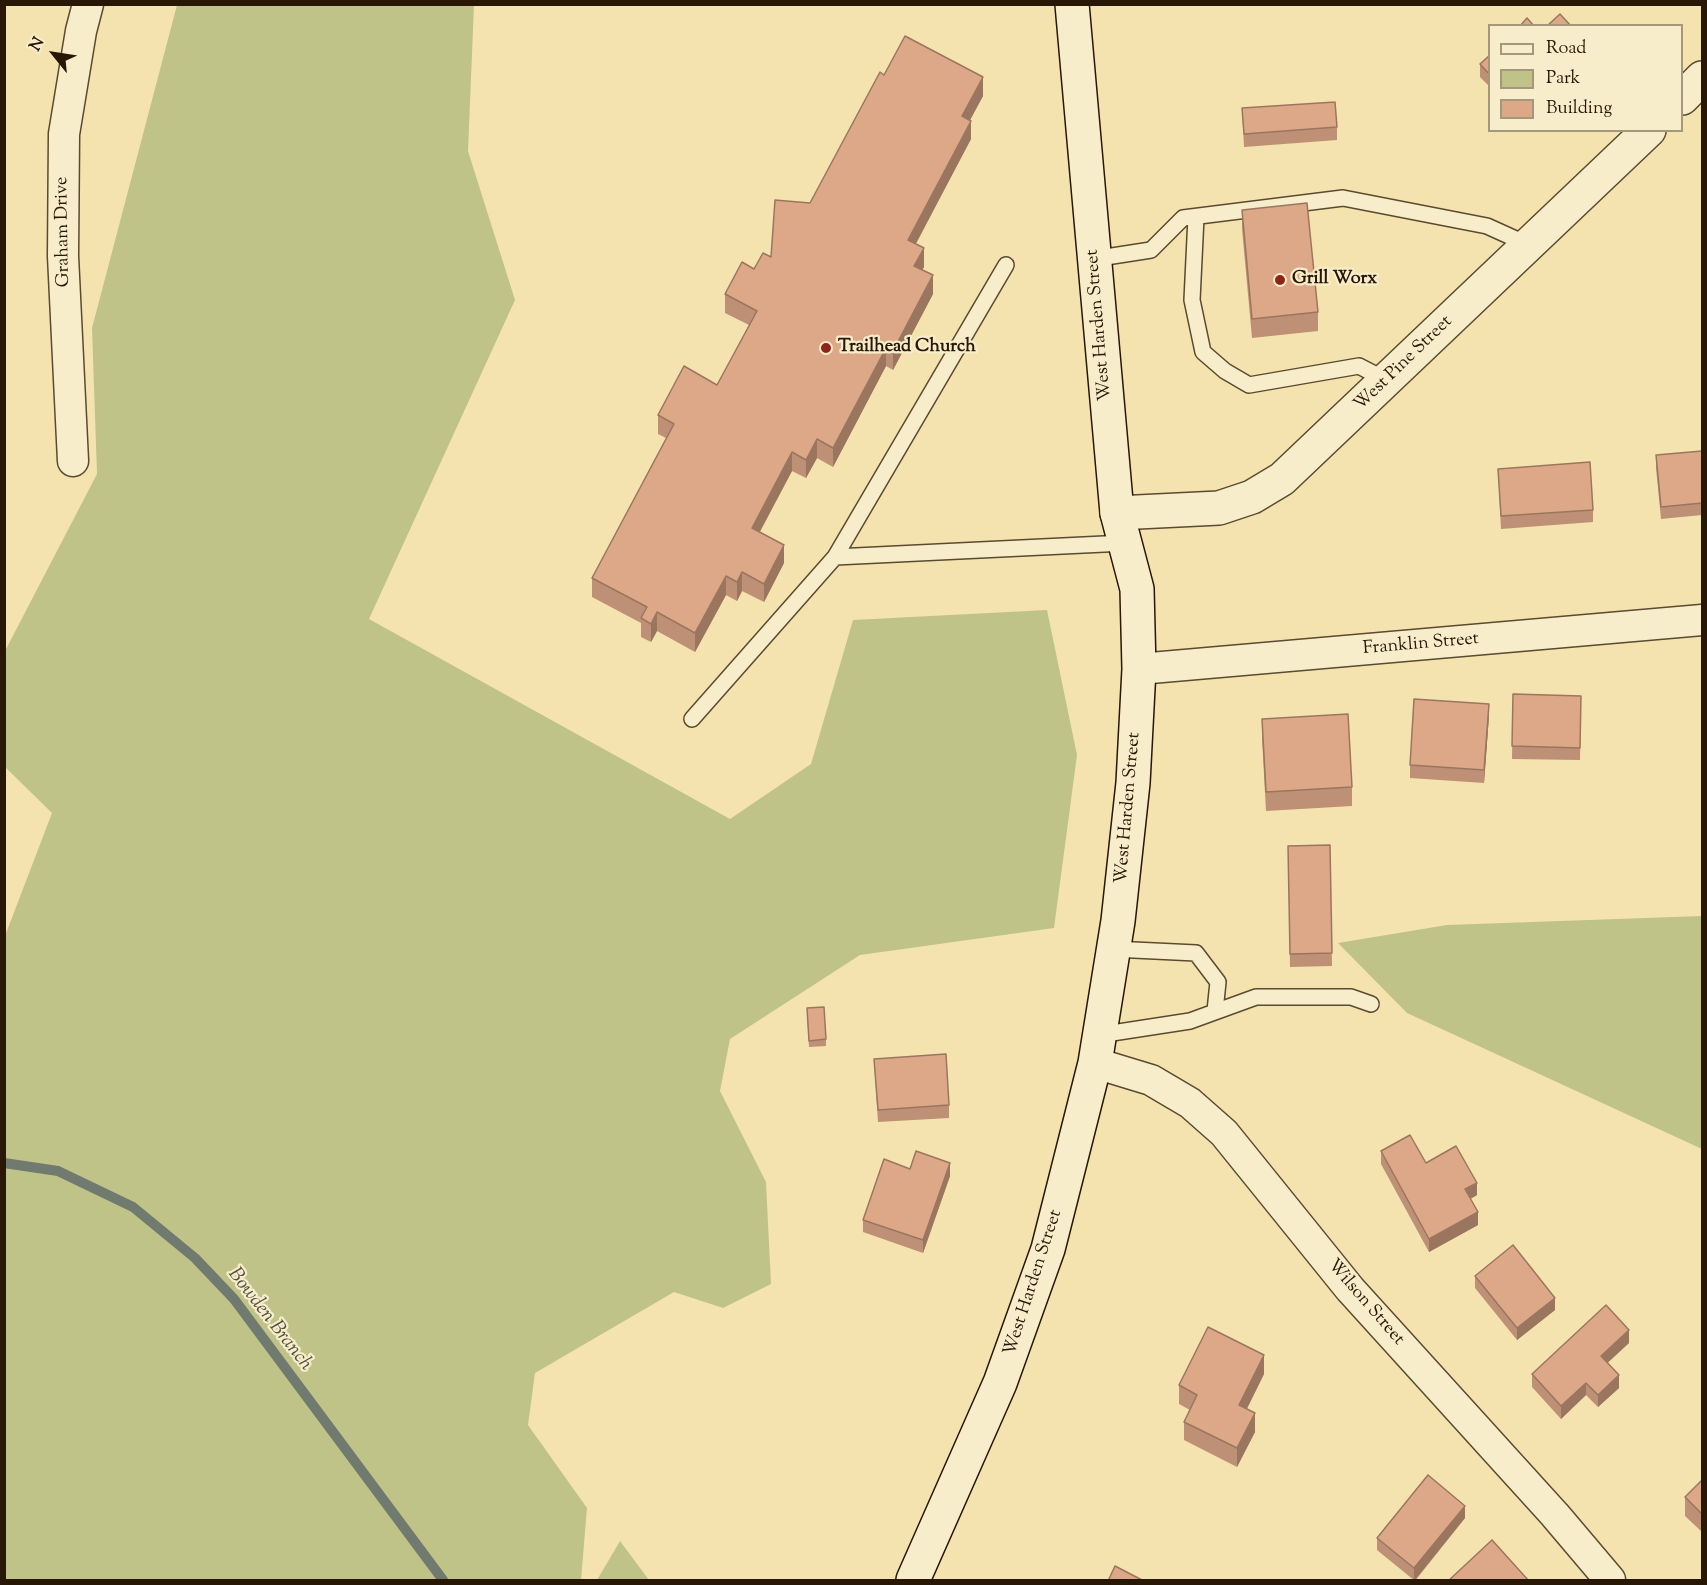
<!DOCTYPE html>
<html>
<head>
<meta charset="utf-8">
<style>
  body { margin:0 }
  #map { position:relative; width:1707px; height:1585px; overflow:hidden; background:#f5e3af; font-family:"Sorts Mill Goudy",serif }
  canvas { display:block }
  .frame { position:absolute; inset:0; border:6px solid #271704; pointer-events:none }
  .legend { position:absolute; left:1488px; top:24px; width:195px; height:108px; box-sizing:border-box; background:#f8edcb; border:2px solid #a4977b; margin:0; padding:8px 10px; list-style:none; font-size:18px; color:#271704 }
  .legend li { display:flex; align-items:center; gap:12px; height:30px }
  .legend b { width:30px; border:2px solid #a4977b }
  .north { position:absolute; left:24px; top:24px; width:60px; height:60px; -webkit-text-stroke:4px #f8edcb; paint-order:stroke; rotate:300deg; font-size:16px; font-weight:700; line-height:24px; text-align:center; color:#271704 }
  .north::after { content:''; display:block; margin:auto; width:21px; height:27px; background:#271704; clip-path:polygon(50% 0,100% 100%,50% 72%,0 100%) }
</style>
</head>
<body>
<div id="map">
<canvas width="1707" height="1585"></canvas>
<div class="frame"></div>
<ul class="legend">
<li><b style="height:8px;background:#f8edcb"></b>Road</li>
<li><b style="height:16px;background:#bfc388"></b>Park</li>
<li><b style="height:16px;background:#dda888"></b>Building</li>
</ul>
<div class="north">N</div>
</div>
<script>
const context = document.querySelector('canvas').getContext('2d');
context.lineJoin = 'round';
function paint(path, color) { context.fillStyle = color; context.fill(path, 'evenodd'); }
const toPath = rows => new Path2D(rows.map(r => 'M' + r).join(''));
function stroke(path, color, width, dash) { context.strokeStyle = color; context.lineWidth = width; context.lineCap = dash ? 'butt' : 'round'; context.setLineDash(dash || []); context.stroke(path); }
function drawText(font, color, halo, rows, align = 'center') {
  context.font = font + ' "Sorts Mill Goudy",serif'; context.lineWidth = 4.5; context.setLineDash([]); context.textBaseline = 'middle'; context.strokeStyle = halo; context.fillStyle = color; for (const [text, x, y, turn = 0] of rows) {
    context.save(); context.translate(x, y); context.rotate((+turn || 0) * Math.PI / 180); context.textAlign = isNaN(turn) ? turn : align; if (halo) context.strokeText(text, 0, 0); context.fillText(text, 0, 0); context.restore();
  }
}
paint(toPath([
  [177,5,474,5,468,151,515,300,369,619,730,819,811,764,853,620,1047,610,1077,755,1054,928,860,955,730,1039,720,1091,766,1182,771,1284,723,1308,674,1292,535,1373,528,1425,587,1508,581,1580,5,1580,5,936,52,813,5,767,5,651,97,474,92,328],
  [1702,916,1702,1149,1407,1013,1338,943,1447,925],
  [620,1541,649,1580,597,1580]
]), '#bfc388');
stroke(toPath([
  [4,1163,58,1171,133,1207,195,1258,234,1299,443,1580]
]), '#707a6e', 10);
const service = toPath([
  [1196,217,1192,300,1203,352,1225,371,1249,385,1359,366,1386,380],
  [1093,259,1151,250,1183,218,1343,198,1487,226,1529,245],
  [835,557,1006,265],
  [692,719,835,557,1125,543],
  [1113,949,1196,953,1218,982,1215,1011],
  [1099,1035,1190,1021,1256,997,1351,997,1371,1004]
]);
const minor = toPath([
  [73,461,63,256,64,134,81,31,88,4],
  [1139,669,1702,620],
  [1095,1063,1151,1080,1190,1103,1224,1133,1350,1289,1555,1515,1610,1580]
]);
const tertiary = toPath([
  [1682,98,1702,78],
  [1117,513,1219,508,1252,497,1282,479,1649,130]
]);
const secondary = toPath([
  [913,1580,1000,1383,1048,1249,1095,1063,1118,921,1133,783,1139,669,1137,589,1117,513,1072,4]
]);
stroke(service, '#5a4a2f', 18);
stroke(minor, '#5a4a2f', 33);
stroke(tertiary, '#5a4a2f', 36);
stroke(secondary, '#271704', 36);
stroke(service, '#f8edcb', 15);
stroke(minor, '#f8edcb', 30);
stroke(tertiary, '#f8edcb', 33);
stroke(secondary, '#f8edcb', 33);
paint(toPath([
  [1490,55,1490,87,1480,77,1480,64],
  [884,75,983,96,970,120,971,139,915,244,924,267,922,270,933,294,893,370,886,366,833,467,817,458,806,478,792,471,760,532,784,563,764,602,742,591,737,601,726,595,695,652,657,631,651,642,641,637,641,623,592,597,592,578,666,438,658,434,658,415,717,385,749,325,725,313,725,294,754,269,771,257,810,203],
  [1242,108,1337,127,1337,140,1244,147],
  [1242,210,1318,312,1318,331,1252,338,1242,229],
  [1702,451,1702,515,1661,519,1656,468,1656,455],
  [1498,469,1593,510,1593,522,1501,529],
  [1513,694,1581,696,1580,760,1512,759],
  [1489,716,1484,783,1410,778,1410,765],
  [1262,719,1352,787,1352,806,1266,811,1262,738],
  [1330,845,1332,966,1290,967,1288,846],
  [807,1015,826,1039,826,1046,809,1047],
  [874,1059,949,1105,949,1118,878,1122],
  [1381,1151,1426,1163,1477,1195,1470,1199,1478,1225,1429,1252,1381,1164],
  [910,1169,950,1176,923,1253,863,1232,863,1220],
  [1475,1276,1555,1310,1517,1340,1475,1288],
  [1629,1343,1607,1363,1619,1388,1598,1407,1586,1395,1561,1419,1532,1387,1532,1374],
  [1264,1374,1247,1409,1255,1432,1237,1467,1184,1440,1184,1422,1190,1410,1179,1404,1179,1385],
  [1702,1480,1702,1532,1685,1516,1685,1497],
  [1465,1518,1415,1581,1377,1550,1377,1538]
]), '#be9075');
paint(toPath([
  [983,77,983,96,962,135,962,116],
  [971,121,971,139,908,259,908,240],
  [924,248,924,267,914,284,914,266],
  [933,275,933,294,893,370,893,351],
  [886,348,886,366,833,467,833,448],
  [817,439,817,458,806,478,806,460],
  [792,452,792,471,752,546,752,528],
  [784,545,784,563,764,602,764,584],
  [742,572,742,591,737,601,737,582],
  [726,576,726,595,695,652,695,633],
  [657,612,657,631,651,642,651,624],
  [1489,704,1489,716,1484,783,1484,770],
  [950,1163,950,1176,923,1253,923,1240],
  [1477,1183,1477,1195,1465,1202,1465,1189],
  [1478,1212,1478,1225,1429,1252,1429,1239],
  [1555,1298,1555,1310,1517,1340,1517,1328],
  [1629,1330,1629,1343,1601,1369,1601,1356],
  [1264,1355,1264,1374,1239,1424,1239,1405],
  [1619,1375,1619,1388,1598,1407,1598,1395],
  [1586,1383,1586,1395,1561,1419,1561,1406],
  [1255,1413,1255,1432,1237,1467,1237,1448],
  [1465,1506,1465,1518,1414,1581,1414,1568]
]), '#9b765f');
const building = toPath([
  [1560,14,1571,26,1547,26,1560,14],
  [1527,18,1534,26,1520,26,1527,18],
  [905,36,983,77,962,116,971,121,908,240,924,248,914,266,933,275,893,351,886,348,833,448,817,439,806,460,792,452,752,528,784,545,764,584,742,572,737,582,726,576,695,633,657,612,651,624,641,618,647,607,592,578,674,424,658,415,684,366,717,385,757,311,725,294,742,262,754,269,763,253,771,257,775,200,810,203,880,72,884,75,905,36],
  [1490,55,1490,75,1480,64,1490,55],
  [1335,102,1337,127,1244,134,1242,108,1335,102],
  [1307,203,1318,312,1252,319,1242,210,1307,203],
  [1702,451,1702,503,1661,507,1656,455,1702,451],
  [1590,462,1593,510,1501,516,1498,469,1590,462],
  [1513,694,1581,696,1580,748,1512,746,1513,694],
  [1414,699,1489,704,1484,770,1410,765,1414,699],
  [1348,714,1352,787,1266,792,1262,719,1348,714],
  [1330,845,1332,953,1290,954,1288,846,1330,845],
  [824,1007,826,1039,809,1041,807,1008,824,1007],
  [946,1054,949,1105,878,1110,874,1059,946,1054],
  [1410,1135,1426,1163,1456,1146,1477,1183,1465,1189,1478,1212,1429,1239,1381,1151,1410,1135],
  [916,1151,950,1163,923,1240,863,1220,884,1159,910,1169,916,1151],
  [1513,1245,1555,1298,1517,1328,1475,1276,1513,1245],
  [1606,1305,1629,1330,1601,1356,1619,1375,1598,1395,1586,1383,1561,1406,1532,1374,1606,1305],
  [1208,1327,1264,1355,1239,1405,1255,1413,1237,1448,1184,1422,1197,1395,1179,1385,1208,1327],
  [1428,1475,1465,1506,1414,1568,1377,1538,1428,1475],
  [1702,1480,1702,1514,1685,1497,1702,1480],
  [1492,1540,1529,1581,1448,1581,1492,1540],
  [1115,1566,1144,1581,1108,1581,1115,1566]
]);
paint(building, '#dda888');
stroke(building, '#9b765f', 1.5);
for (const [x, y, r, color] of [
  [1280,280,6,"#8f2418"],
  [826,348,6,"#8f2418"]
]) { const dot = new Path2D(); dot.arc(x, y, r, 0, 2 * Math.PI); context.fillStyle = color; context.fill(dot); stroke(dot, '#f8edcb', 2); }
drawText('18px', '#271704', '#f8edcb', [
  ["Graham Drive",64,232,-91],
  ["West Harden Street",1100,325,-95],
  ["West Pine Street",1404,364,-44],
  ["Franklin Street",1421,645,-5],
  ["West Harden Street",1129,808,-85],
  ["West Harden Street",1034,1283,-72],
  ["Wilson Street",1365,1303,49]
]);
drawText('bold 18px', '#271704', '#f8edcb', [
  ["Grill Worx",1292,280],
  ["Trailhead Church",838,348]
], 'left');
drawText('italic 20px', '#515142', '#f8edcb', [
  ["Bowden Branch",269,1320,52]
]);
</script>
</body>
</html>
